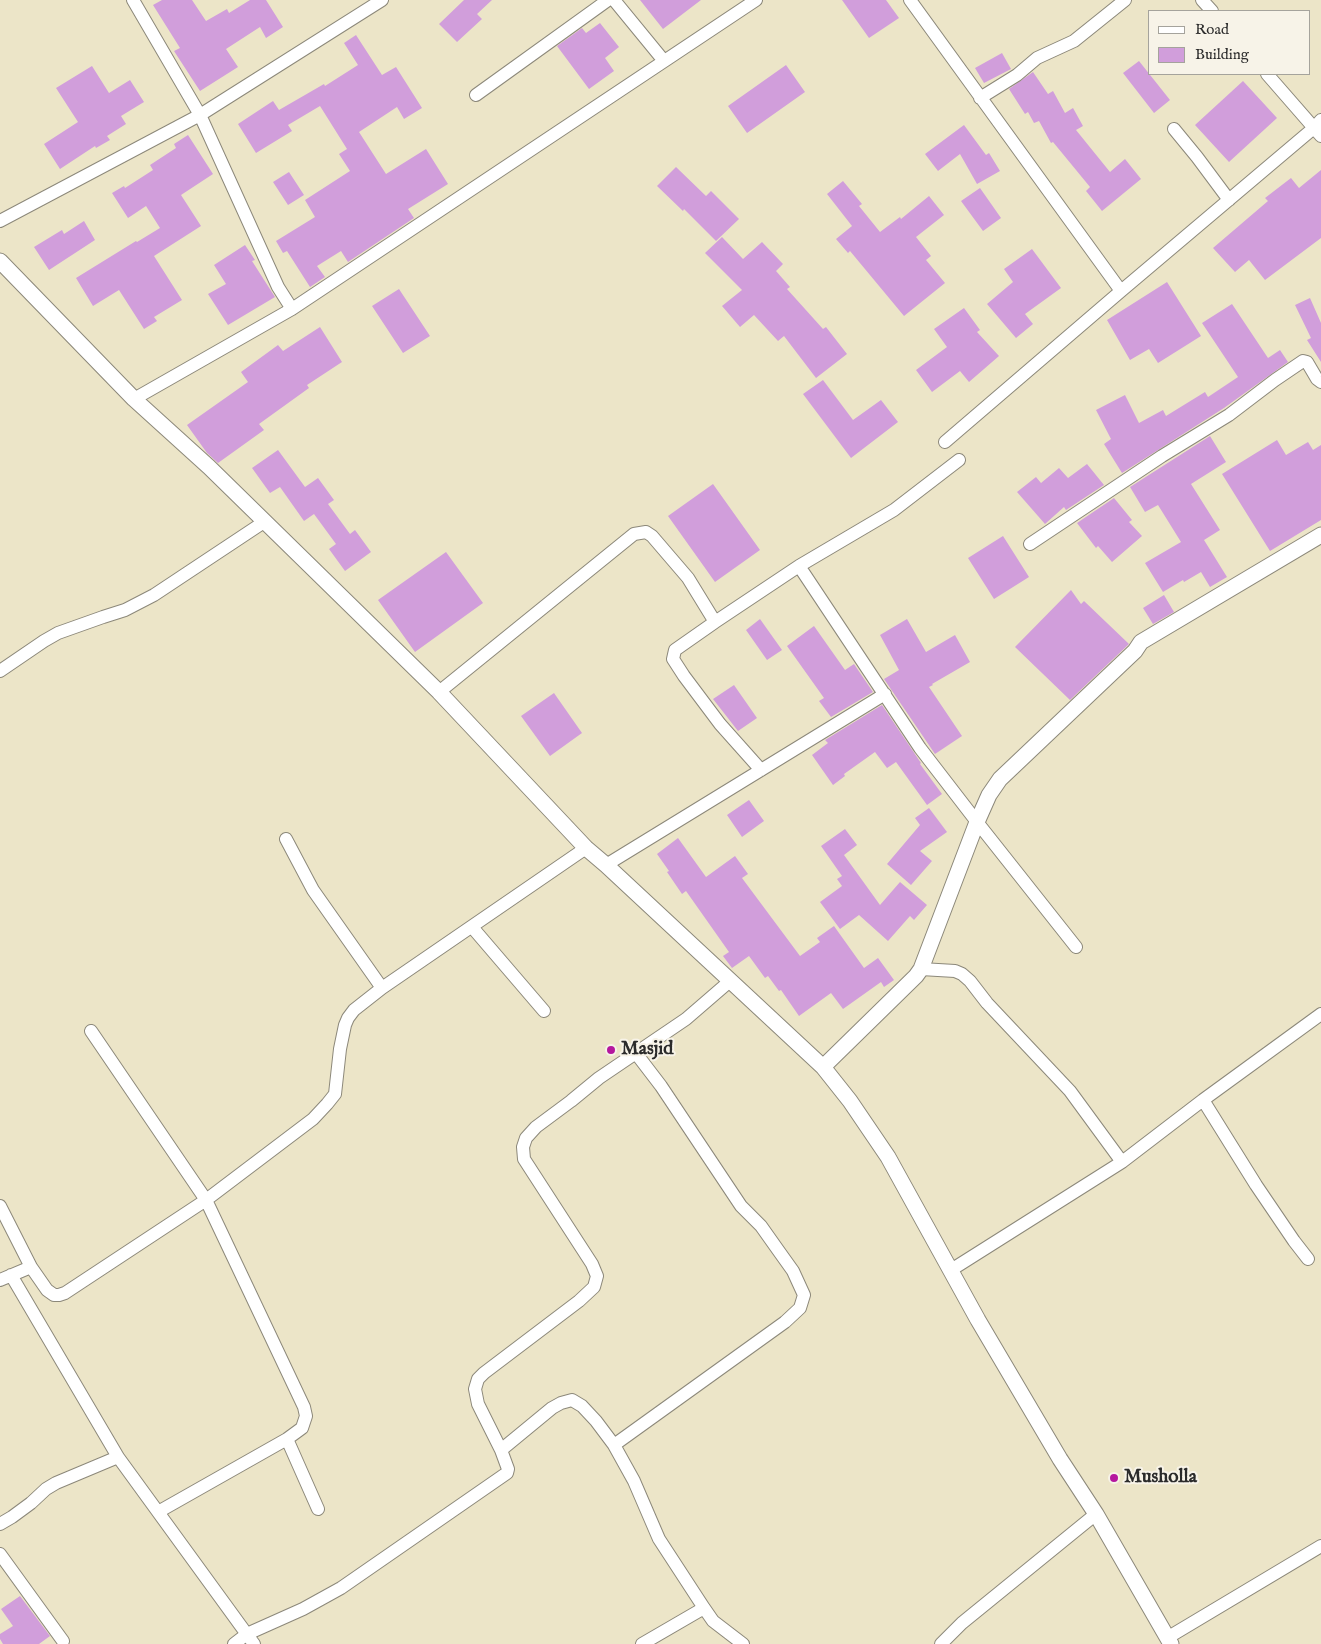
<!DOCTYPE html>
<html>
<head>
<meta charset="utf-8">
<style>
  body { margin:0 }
  #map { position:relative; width:1321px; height:1644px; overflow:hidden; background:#ece5c8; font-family:"IM FELL English",serif }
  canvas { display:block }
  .legend { position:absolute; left:1148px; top:10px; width:162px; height:65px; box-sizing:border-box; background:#f7f3e8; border:1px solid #a5a39c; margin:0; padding:6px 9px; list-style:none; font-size:15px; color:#2b2b2b }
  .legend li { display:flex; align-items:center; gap:10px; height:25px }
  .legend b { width:25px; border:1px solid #a5a39c }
</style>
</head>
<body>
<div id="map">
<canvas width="1321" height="1644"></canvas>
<ul class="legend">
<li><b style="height:6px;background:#fff"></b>Road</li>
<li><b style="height:14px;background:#d19edb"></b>Building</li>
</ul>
</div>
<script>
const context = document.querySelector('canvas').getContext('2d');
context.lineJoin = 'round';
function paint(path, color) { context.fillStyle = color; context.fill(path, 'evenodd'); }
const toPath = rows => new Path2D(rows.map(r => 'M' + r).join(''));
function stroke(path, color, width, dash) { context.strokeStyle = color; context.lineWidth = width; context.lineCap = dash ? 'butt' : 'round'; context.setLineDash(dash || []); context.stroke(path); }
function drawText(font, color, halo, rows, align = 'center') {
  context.font = font + ' "IM FELL English",serif'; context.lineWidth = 4; context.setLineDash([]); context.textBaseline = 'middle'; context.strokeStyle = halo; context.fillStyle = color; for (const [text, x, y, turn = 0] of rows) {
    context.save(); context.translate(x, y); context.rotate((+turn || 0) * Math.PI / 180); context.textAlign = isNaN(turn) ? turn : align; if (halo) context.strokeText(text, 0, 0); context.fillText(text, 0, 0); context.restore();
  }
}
paint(toPath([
  [162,0,192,0,206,21,227,9,229,13,250,0,266,0,283,27,266,38,260,27,226,49,238,67,200,91,174,51,180,48,153,5],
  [464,0,492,0,477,14,482,19,457,42,439,24],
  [640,0,701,0,663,29],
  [842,0,886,0,899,18,869,38],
  [600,23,619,47,605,58,614,71,589,89,557,46,582,28,586,33],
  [356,35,382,75,396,67,422,108,404,119,397,107,359,132,386,174,426,149,448,184,408,209,414,218,348,262,341,251,317,266,325,277,310,287,287,251,283,253,276,241,315,217,305,200,350,171,339,154,347,149,320,106,288,125,292,131,256,153,238,124,273,101,279,110,324,84,325,86,358,65,344,43],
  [1002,53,1011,69,984,83,975,68],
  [1139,61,1170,100,1154,113,1123,73],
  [786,65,805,92,747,133,728,106],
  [92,66,109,93,130,80,144,102,121,116,126,124,107,136,110,140,96,148,95,146,60,169,44,144,78,122,56,88],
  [1033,72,1048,94,1053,91,1065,113,1073,108,1083,126,1076,130,1110,172,1125,159,1141,179,1102,211,1086,191,1090,187,1053,142,1051,143,1039,121,1034,123,1028,112,1025,114,1009,89],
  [1243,81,1277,118,1229,162,1195,125],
  [964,125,986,155,989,153,1000,171,977,184,960,154,938,171,925,154],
  [188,135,213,174,181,195,201,226,154,256,182,300,154,317,157,321,144,329,119,290,93,306,76,278,136,241,137,242,160,228,146,206,128,218,112,193,124,186,125,188,153,170,150,165,176,148,174,144],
  [676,167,706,196,711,191,739,219,716,241,684,209,683,211,657,186],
  [1321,170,1321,238,1265,280,1249,260,1235,272,1213,248,1268,201,1265,198,1291,178,1299,188],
  [289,172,304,195,288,205,273,182],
  [843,181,862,204,859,206,880,232,900,217,901,219,929,196,944,215,916,237,931,256,926,260,945,283,904,316,850,251,848,253,836,239,852,226,827,194],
  [980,188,1001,218,983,231,961,201],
  [84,221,95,240,49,270,34,247,62,230,64,234],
  [722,237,743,259,762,242,783,264,776,271,790,287,787,289,823,329,826,327,847,354,816,378,784,336,778,341,754,315,740,327,722,306,742,290,705,253],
  [245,245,255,260,252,261,275,297,228,325,208,294,226,284,214,265],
  [1032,249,1061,288,1025,314,1033,324,1016,338,987,304,1013,282,1004,269],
  [1167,282,1201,336,1158,363,1149,349,1130,360,1107,320],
  [399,289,430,336,403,353,372,306],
  [1310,298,1321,323,1321,362,1307,340,1311,338,1295,305],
  [1232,304,1268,358,1280,350,1288,362,1224,408,1122,473,1104,444,1111,439,1096,410,1125,395,1139,423,1163,410,1166,416,1205,392,1208,397,1238,377,1202,323],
  [964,308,980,330,977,332,999,356,969,382,960,371,932,392,916,370,947,347,934,329],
  [320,327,342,362,307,385,309,388,259,424,264,430,218,463,207,453,187,425,248,382,241,372,278,345,283,351],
  [823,380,853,420,881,400,898,422,851,458,803,394],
  [1210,436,1226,462,1191,484,1220,530,1204,540,1227,577,1210,587,1201,572,1184,582,1183,580,1163,592,1145,563,1181,542,1158,505,1145,512,1130,487],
  [1277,440,1286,455,1308,442,1313,450,1321,445,1321,520,1270,551,1222,474],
  [278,450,305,487,318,478,334,500,328,504,350,534,355,530,371,552,345,571,329,549,336,544,314,514,304,521,280,487,270,493,252,468],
  [1087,464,1104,485,1066,510,1064,507,1045,524,1017,492,1036,477,1041,483,1059,468,1068,478],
  [713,484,760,550,715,582,668,516],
  [1114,498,1132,520,1129,522,1142,536,1112,562,1098,546,1096,548,1077,523],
  [1003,536,1029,577,994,599,968,558],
  [446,552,483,603,415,652,378,600],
  [1071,590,1081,604,1084,601,1129,644,1070,700,1015,647],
  [1164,595,1174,612,1153,624,1143,608],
  [760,619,782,650,767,660,746,630],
  [907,619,926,652,955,635,970,662,932,684,933,685,929,687,962,736,935,754,884,679,899,670,880,635],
  [814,626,845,670,854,664,873,692,831,717,819,701,824,698,787,646],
  [734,685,757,718,738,731,713,699],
  [554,693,582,733,550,756,521,716],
  [882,705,921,763,920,764,942,794,927,805,896,762,887,768,875,752,844,774,845,776,833,785,812,755,828,743,825,740],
  [749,800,764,821,742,837,727,815],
  [929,808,947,832,920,851,932,861,911,885,887,864,920,825,915,818],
  [845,829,857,845,844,855,880,905,900,882,927,905,914,920,910,916,888,941,859,915,840,929,820,902,842,886,837,879,842,876,821,846],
  [678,838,706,877,735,856,748,874,742,878,800,956,820,942,817,938,834,926,864,968,878,958,894,980,884,987,881,982,843,1009,831,993,799,1016,781,990,779,991,768,976,765,978,749,956,732,968,723,956,729,952,686,891,682,894,667,872,669,871,657,854],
  [20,1596,50,1636,39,1644,3,1644,0,1639,0,1634,13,1626,1,1609]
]), '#d19edb');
const minor = toPath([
  [133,0,200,115,278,287,292,309,756,0],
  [614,0,664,61],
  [910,0,1121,291],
  [1202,0,1212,11],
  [1267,74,1321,136],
  [476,95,608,0],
  [980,98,1017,75,1037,58,1074,41,1125,0],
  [1174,129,1197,157,1229,200],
  [0,221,200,115,382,0],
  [134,399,292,309],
  [945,442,1121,291,1315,127,1321,120],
  [959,460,894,510,799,566,920,748,977,822,1076,947],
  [1030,544,1162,456,1229,415,1275,380,1303,361,1307,362,1317,379,1321,382],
  [0,671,44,641,58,633,103,617,125,610,154,595,264,522],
  [439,692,634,534,646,532,652,536,688,578,715,622],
  [761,770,720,724,684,676,673,659,675,650,715,622,799,566],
  [286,839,313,890,382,988],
  [606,865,885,694],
  [472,927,544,1011],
  [921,969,955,971,962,974,970,981,987,1003,1070,1091,1122,1162],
  [91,1031,206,1200,304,1407,306,1416,302,1428,287,1439,158,1512],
  [1203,1100,1256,1185,1294,1241,1308,1259],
  [0,1206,31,1267],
  [951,1270,1122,1162,1203,1100,1321,1014],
  [11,1275,118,1457,254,1644],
  [0,1280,31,1267,47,1290,54,1295,59,1295,65,1293,206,1200,313,1119,327,1104,335,1094,340,1049,345,1025,348,1018,354,1010,382,988,586,848],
  [287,1439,318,1509],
  [614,1445,785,1322,800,1308,804,1295,793,1271,778,1250,761,1226,741,1206,661,1086,635,1052],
  [501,1450,552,1408,561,1403,572,1400,582,1406,596,1421,614,1445,634,1481,659,1539,704,1608,713,1621,743,1644],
  [0,1524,12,1517,31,1503,46,1489,56,1483,118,1457],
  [0,1554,63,1641],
  [1167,1638,1321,1546],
  [234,1644,247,1634,303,1609,341,1588,507,1473,508,1469,501,1450,478,1404,475,1389,478,1379,484,1373,579,1301,594,1287,597,1276,592,1264,524,1159,523,1147,526,1138,536,1127,571,1101,599,1078,686,1019,730,981],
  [642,1644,704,1608],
  [941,1644,962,1623,1096,1514]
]);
const tertiary = toPath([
  [0,261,134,399,209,467,439,692,586,848,606,865,823,1067,850,1101,888,1157,978,1320,1060,1459,1096,1514,1171,1644],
  [823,1067,916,976,921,969,977,822,989,795,1000,779,1135,651,1141,642,1321,535]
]);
stroke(minor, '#8c887a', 14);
stroke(tertiary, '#8c887a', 17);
stroke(minor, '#fff', 12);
stroke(tertiary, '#fff', 15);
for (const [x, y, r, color] of [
  [611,1050,5,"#b5179e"],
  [1114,1478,5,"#b5179e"]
]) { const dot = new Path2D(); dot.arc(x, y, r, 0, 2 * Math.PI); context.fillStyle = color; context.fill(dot); stroke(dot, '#f7f3e8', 2); }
drawText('bold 19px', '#2b2b2b', '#f7f3e8', [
  ["Masjid",621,1050],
  ["Musholla",1124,1478]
], 'left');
</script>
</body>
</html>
